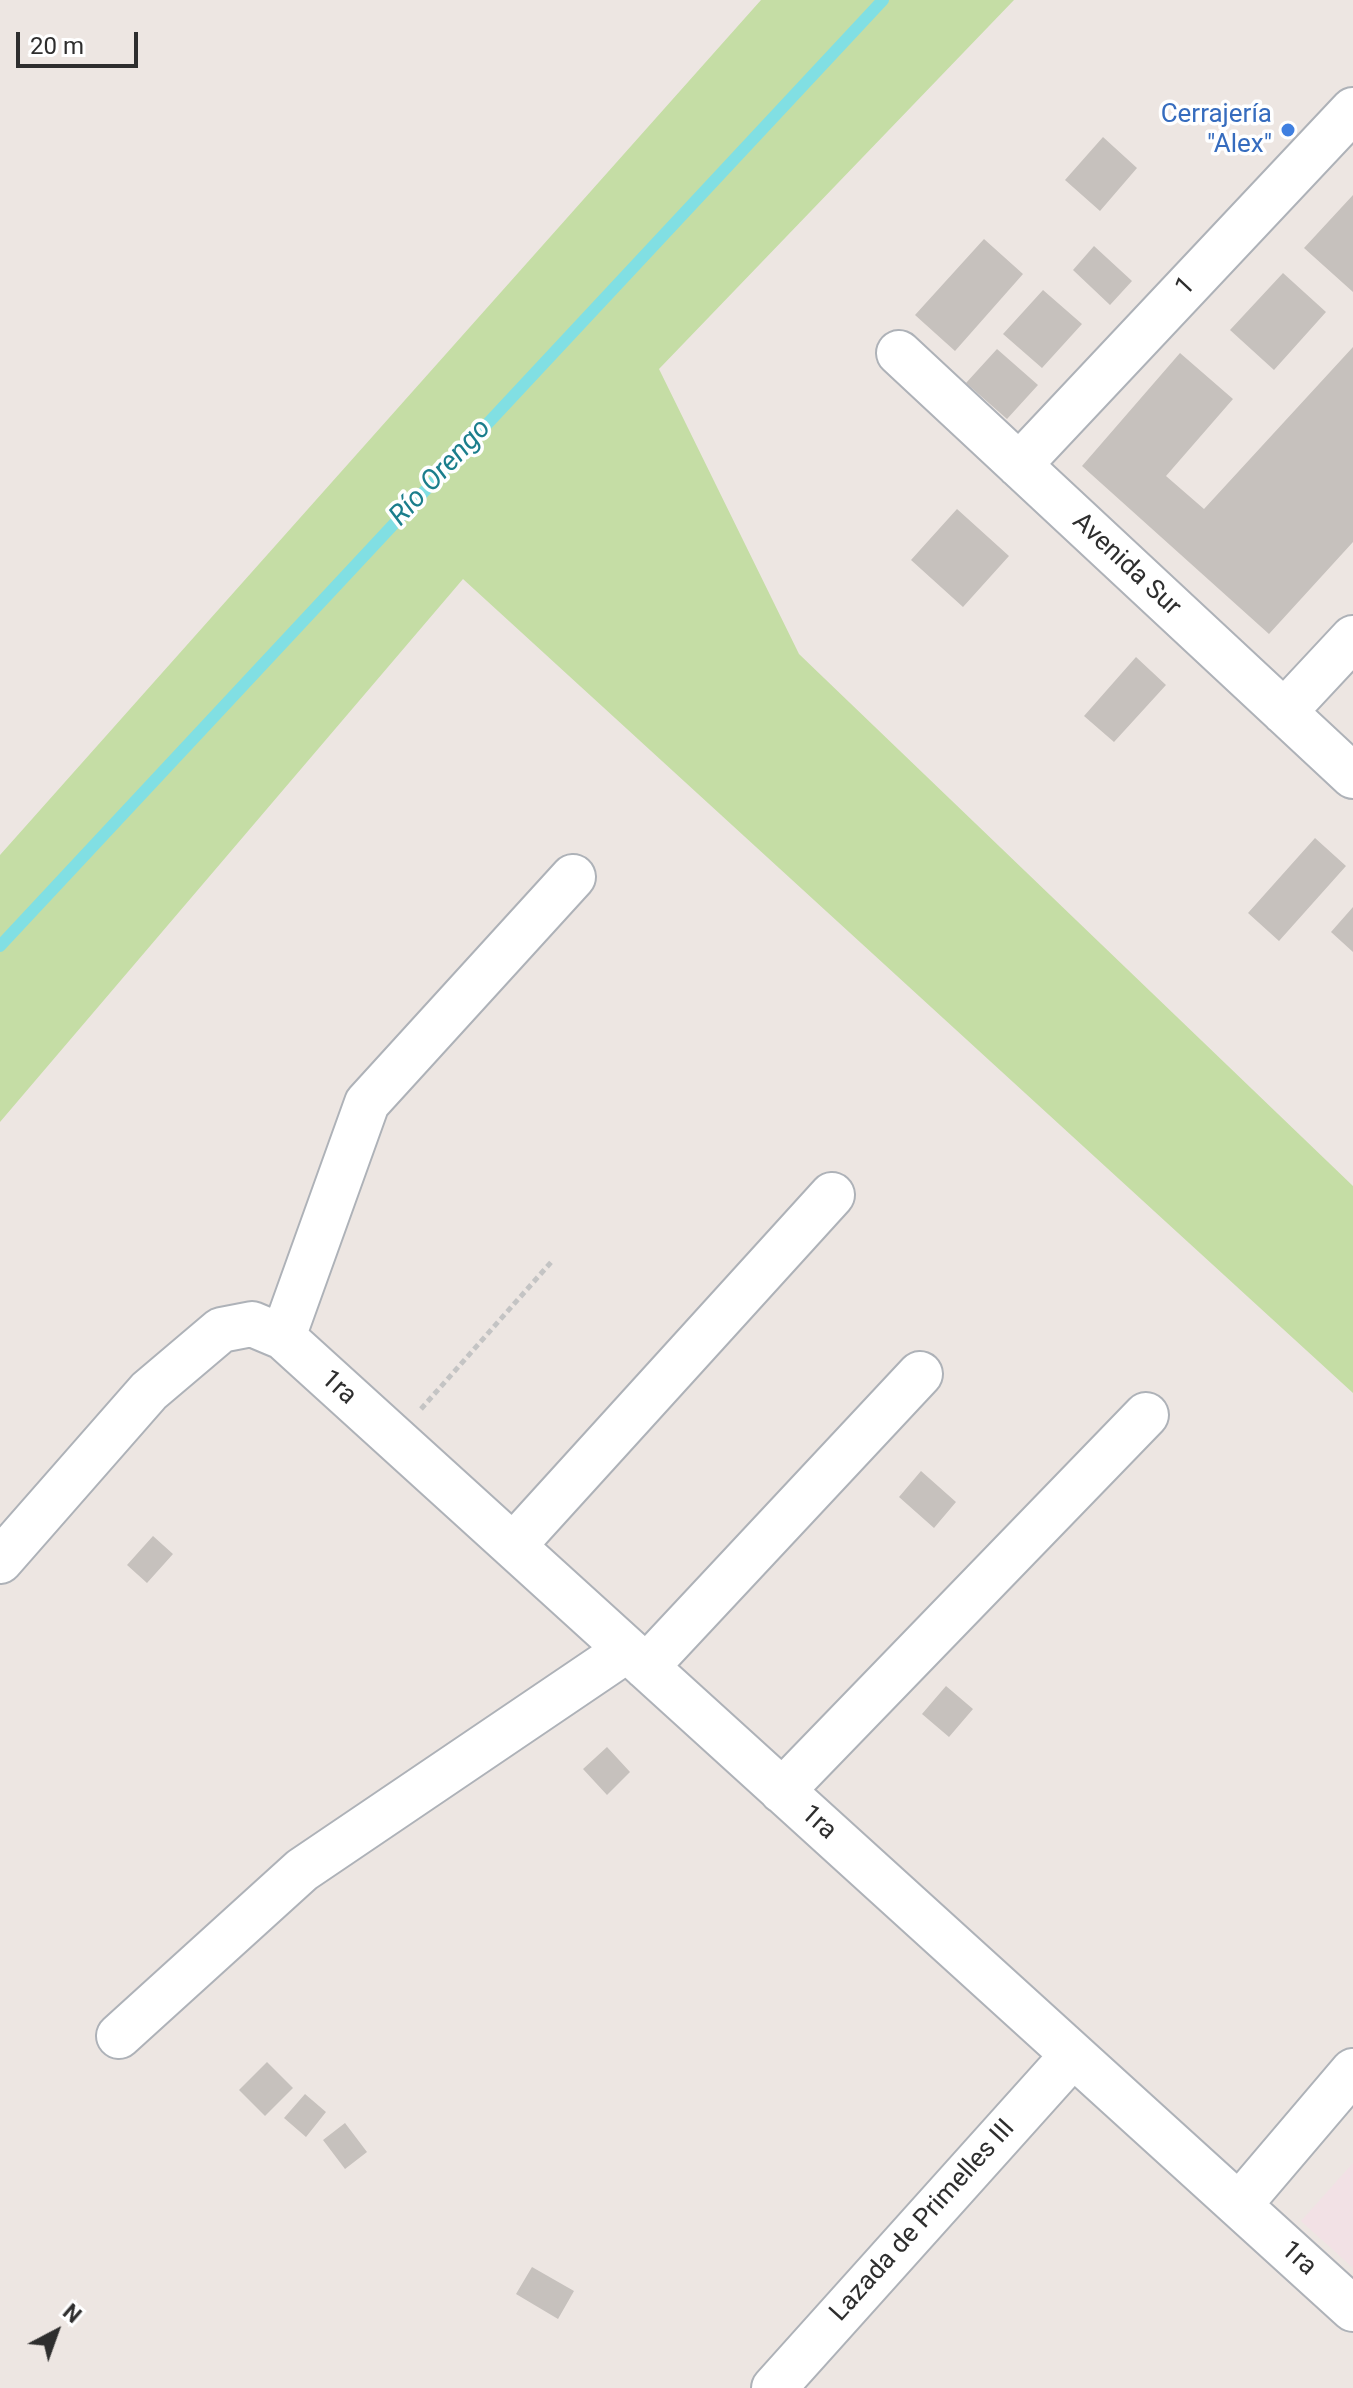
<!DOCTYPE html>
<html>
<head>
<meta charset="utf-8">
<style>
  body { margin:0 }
  #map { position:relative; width:1353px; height:2388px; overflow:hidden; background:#ede6e2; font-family:Roboto,sans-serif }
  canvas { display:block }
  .north { position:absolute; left:16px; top:2292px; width:80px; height:80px; -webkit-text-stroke:6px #fff; paint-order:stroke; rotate:41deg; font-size:22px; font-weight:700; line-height:32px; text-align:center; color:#2e2e2e }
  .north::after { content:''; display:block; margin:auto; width:28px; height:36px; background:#2e2e2e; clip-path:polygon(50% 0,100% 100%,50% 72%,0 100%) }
  .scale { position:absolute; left:16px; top:32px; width:122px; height:36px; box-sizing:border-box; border:4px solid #2e2e2e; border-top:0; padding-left:10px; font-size:24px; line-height:28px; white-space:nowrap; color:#2e2e2e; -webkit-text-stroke:6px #fff; paint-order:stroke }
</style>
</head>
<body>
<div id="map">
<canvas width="1353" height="2388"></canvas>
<div class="north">N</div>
<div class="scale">20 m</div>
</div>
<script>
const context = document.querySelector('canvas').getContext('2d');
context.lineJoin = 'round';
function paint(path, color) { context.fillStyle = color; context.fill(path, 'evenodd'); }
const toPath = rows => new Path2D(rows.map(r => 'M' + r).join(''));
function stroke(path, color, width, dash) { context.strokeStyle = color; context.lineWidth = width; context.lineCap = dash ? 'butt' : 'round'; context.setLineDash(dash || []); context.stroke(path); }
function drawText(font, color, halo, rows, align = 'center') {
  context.font = font + ' Roboto,sans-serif'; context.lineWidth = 7; context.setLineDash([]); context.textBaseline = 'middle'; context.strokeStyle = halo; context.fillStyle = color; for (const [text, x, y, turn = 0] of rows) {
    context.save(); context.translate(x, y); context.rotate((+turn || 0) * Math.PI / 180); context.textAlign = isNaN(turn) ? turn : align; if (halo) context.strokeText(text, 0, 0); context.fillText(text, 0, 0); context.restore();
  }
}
paint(toPath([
  [1353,2163,1353,2268,1301,2221]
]), '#f2e1e5');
paint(toPath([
  [761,0,1014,0,659,369,799,654,1353,1186,1353,1393,463,579,0,1122,0,855]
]), '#c5dda5');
stroke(toPath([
  [0,946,883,0]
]), '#81dfe3', 12);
paint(toPath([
  [1103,137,1137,168,1100,211,1065,180],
  [1353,195,1353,292,1304,248],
  [984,239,1023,274,955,351,915,315],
  [1094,246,1132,281,1110,305,1073,270],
  [1283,273,1326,312,1274,370,1230,330],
  [1043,290,1082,324,1042,368,1003,334],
  [1353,347,1353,542,1269,634,1082,466,1180,353,1233,399,1166,476,1204,509],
  [997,349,1038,385,1007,419,966,383],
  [957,509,1009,556,963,607,911,560],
  [1136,657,1166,685,1114,742,1084,716],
  [1315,838,1346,866,1279,941,1248,913],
  [1353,907,1353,952,1331,932],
  [921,1471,956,1502,934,1528,899,1497],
  [153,1536,173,1554,147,1583,127,1565],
  [946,1686,973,1709,949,1737,922,1714],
  [607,1747,630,1772,607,1795,583,1769],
  [267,2062,293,2088,265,2116,239,2090],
  [305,2094,326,2112,306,2137,284,2118],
  [345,2123,367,2152,345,2169,323,2140],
  [532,2267,574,2291,558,2319,516,2294]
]), '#c6c1bd');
const minor = toPath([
  [899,353,1353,776],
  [1019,465,1353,110],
  [1284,712,1353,638],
  [283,1337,367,1103,573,877],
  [513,1546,832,1195],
  [0,1561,149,1391,221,1330,252,1324,283,1337,1353,2309],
  [646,1667,920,1374],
  [782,1791,1146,1415],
  [119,2036,302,1870,627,1650],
  [1239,2205,1353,2071],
  [774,2388,1073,2055]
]);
stroke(minor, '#aeb2b8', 48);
stroke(toPath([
  [421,1409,553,1260]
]), '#c4c4c4', 5, [6, 4]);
stroke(minor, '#fff', 44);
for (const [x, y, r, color] of [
  [1288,130,8,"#3f7fe0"]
]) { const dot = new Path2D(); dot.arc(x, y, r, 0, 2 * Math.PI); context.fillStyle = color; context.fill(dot); stroke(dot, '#fff', 3); }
drawText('26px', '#366cbe', '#fff', [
  ["Cerrajería",1272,115],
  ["\"Alex\"",1272,145]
], 'right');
drawText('26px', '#2e2e2e', '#fff', [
  ["1",1186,287,-47],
  ["Avenida Sur",1126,565,43],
  ["1ra",338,1388,42],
  ["1ra",818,1823,42],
  ["Lazada de Primelles III",923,2221,-48],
  ["1ra",1298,2259,42]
]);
drawText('italic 28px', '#1b7e8c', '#fff', [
  ["Río Orengo",441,473,-47]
]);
</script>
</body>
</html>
